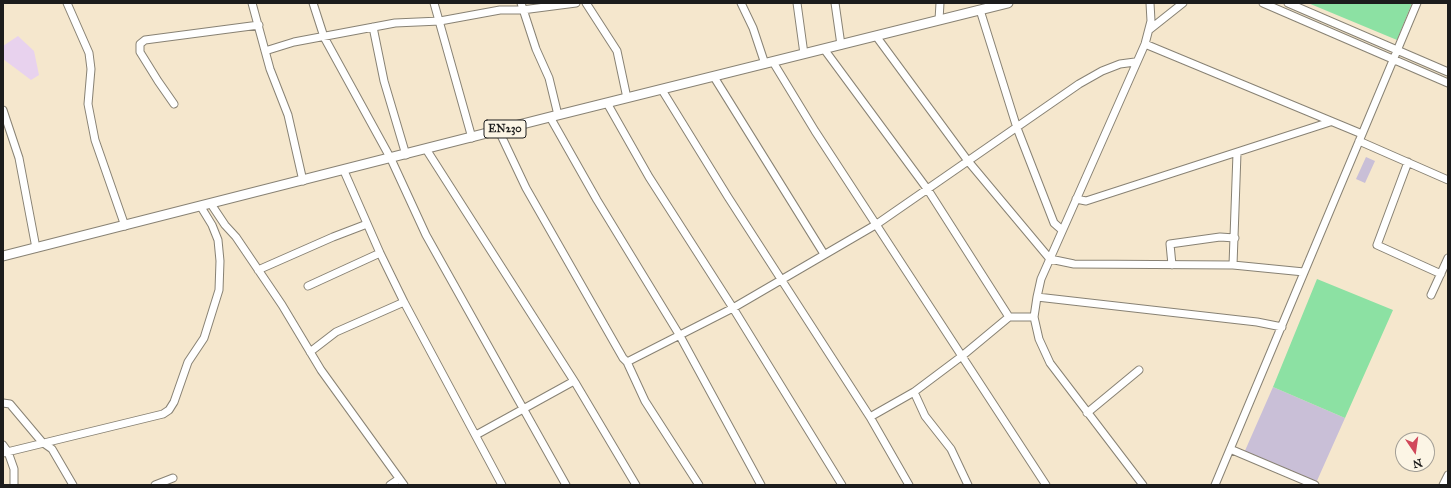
<!DOCTYPE html>
<html>
<head>
<meta charset="utf-8">
<style>
  body { margin:0 }
  #map { position:relative; width:1451px; height:488px; overflow:hidden; background:#f5e7cd; font-family:"IM FELL Great Primer",serif }
  canvas { display:block }
  .frame { position:absolute; inset:0; border:4px solid #1c1c1c; pointer-events:none }
  .north { position:absolute; left:1395px; top:432px; width:40px; height:40px; box-sizing:border-box; background:#fcf5e5; border:1px solid #a29e95; border-radius:50%; rotate:167deg; font-size:11px; font-weight:700; line-height:16px; text-align:center; color:#1c1c1c }
  .north::after { content:''; display:block; margin:auto; width:14px; height:18px; background:#d1495b; clip-path:polygon(50% 0,100% 100%,50% 72%,0 100%) }
</style>
</head>
<body>
<div id="map">
<canvas width="1451" height="488"></canvas>
<div class="frame"></div>
<div class="north">N</div>
</div>
<script>
const context = document.querySelector('canvas').getContext('2d');
context.lineJoin = 'round';
function paint(path, color) { context.fillStyle = color; context.fill(path, 'evenodd'); }
const toPath = rows => new Path2D(rows.map(r => 'M' + r).join(''));
function stroke(path, color, width, dash) { context.strokeStyle = color; context.lineWidth = width; context.lineCap = dash ? 'butt' : 'round'; context.setLineDash(dash || []); context.stroke(path); }
function drawText(font, color, halo, rows, align = 'center') {
  context.font = font + ' "IM FELL Great Primer",serif'; context.lineWidth = 3.5; context.setLineDash([]); context.textBaseline = 'middle'; context.strokeStyle = halo; context.fillStyle = color; for (const [text, x, y, turn = 0] of rows) {
    context.save(); context.translate(x, y); context.rotate((+turn || 0) * Math.PI / 180); context.textAlign = isNaN(turn) ? turn : align; if (halo) context.strokeText(text, 0, 0); context.fillText(text, 0, 0); context.restore();
  }
}
paint(toPath([
  [18,36,34,51,39,75,31,80,3,59,3,46]
]), '#e8d2ee');
paint(toPath([
  [1366,157,1375,161,1365,183,1356,179],
  [1273,387,1345,418,1316,483,1244,453]
]), '#c9bfd7');
paint(toPath([
  [1308,3,1412,3,1397,40],
  [1317,279,1393,310,1345,418,1273,387]
]), '#8ce1a3');
const minor = toPath([
  [67,3,89,53,91,69,88,104,95,140,125,226],
  [252,3,270,69,288,115,303,181],
  [313,3,324,37,391,159,426,235,566,485],
  [434,3,472,138],
  [521,3,536,49,549,78,558,115],
  [586,3,617,51,627,98],
  [741,3,753,28,765,64],
  [797,3,804,54],
  [835,3,841,45],
  [1263,3,1448,83],
  [1288,3,1448,72],
  [980,10,1017,128,1054,223,1062,230],
  [939,20,940,3],
  [373,27,384,81,406,155],
  [1149,30,1183,3],
  [876,36,968,161,1050,259,1074,264,1233,265,1304,272],
  [1145,44,1362,134],
  [824,49,928,190,1009,317],
  [265,51,294,42,395,23,440,21,500,10,522,10,576,3],
  [773,62,815,131,1046,485],
  [714,77,824,254],
  [662,90,728,197,870,417,909,485],
  [607,103,649,177,733,308,842,485],
  [174,104,158,81,140,52,140,44,145,40,259,25],
  [3,110,19,158,36,248],
  [550,117,597,200,680,336,761,485],
  [499,131,526,188,623,358,627,362,645,401,699,485],
  [1359,141,1448,180],
  [426,149,576,384,636,485],
  [1408,162,1377,245,1441,274],
  [344,171,380,253,404,302,502,485],
  [1076,199,1086,201,1330,122],
  [211,204,225,225,236,237,282,305,321,370,404,485],
  [1172,265,1170,244,1220,237,1235,238],
  [1233,265,1237,153],
  [258,270,333,237,367,224],
  [308,286,380,253],
  [1431,295,1448,258],
  [1037,297,1257,322,1282,327],
  [310,352,336,332,404,302],
  [627,362,733,308,877,224,1079,84,1102,71,1120,64,1135,62],
  [914,392,925,416,951,449,968,485],
  [3,403,10,404,42,442,52,449,73,485],
  [1087,413,1139,370],
  [870,417,914,392,962,356,1009,317,1034,317],
  [476,435,574,381],
  [3,445,8,452,14,469,14,485],
  [1230,449,1315,485],
  [3,453,163,414,169,410,174,402,188,362,204,338,219,290,220,261,218,240,212,225,201,207],
  [155,485,173,478],
  [390,485,399,479],
  [1143,485,1050,363,1039,339,1034,317,1037,297,1041,279,1145,44,1151,21,1150,3],
  [1215,485,1417,3],
  [1443,485,1448,475]
]);
const major = toPath([
  [3,256,550,117,1008,3]
]);
stroke(minor, '#888274', 9);
stroke(major, '#888274', 11);
stroke(minor, '#fff', 7);
stroke(major, '#fff', 9);
for (const [x, y, w] of [
  [505,129,42]
]) { const box = new Path2D(); box.roundRect(x - w / 2, y - 9, w, 18, 3); context.fillStyle = '#fcf5e5'; context.fill(box); stroke(box, '#1c1c1c', 1); }
drawText('bold 11px', '#1c1c1c', null, [
  ["EN230",505,129]
]);
</script>
</body>
</html>
